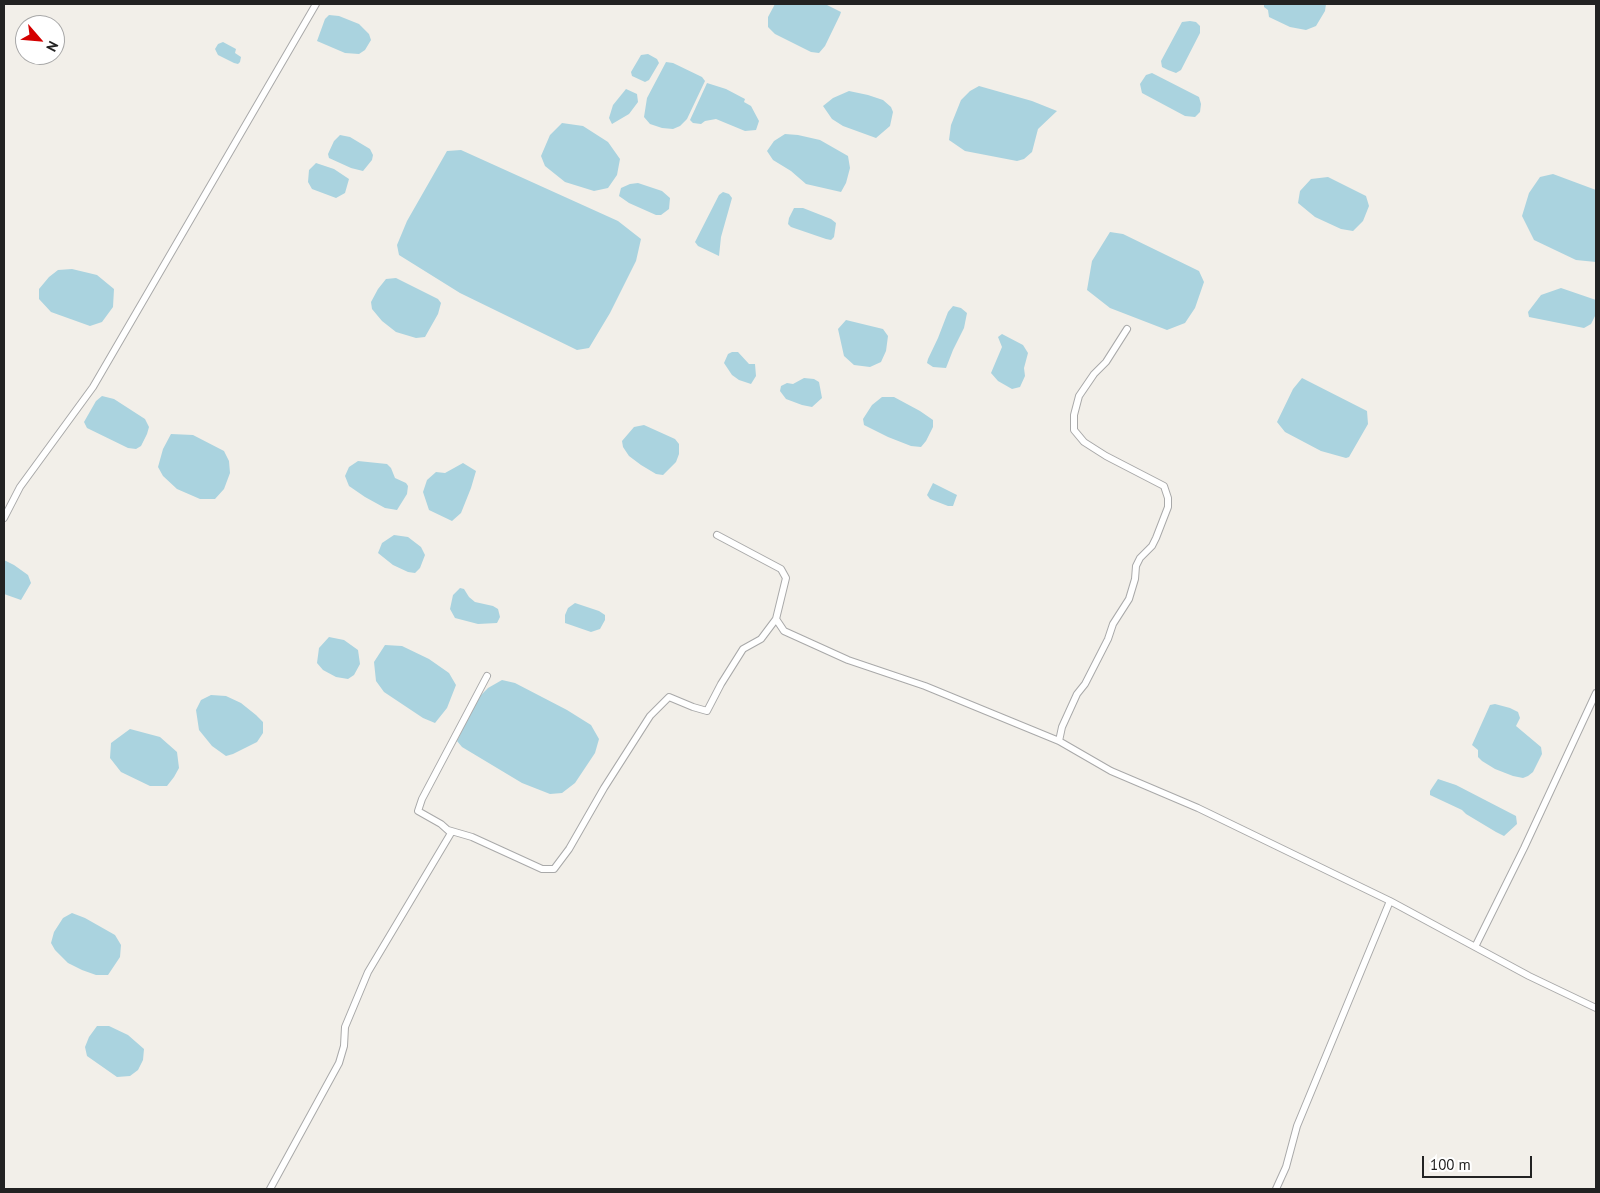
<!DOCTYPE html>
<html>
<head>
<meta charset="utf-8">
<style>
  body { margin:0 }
  #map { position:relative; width:1600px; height:1193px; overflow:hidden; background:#f2efe9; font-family:"PT Sans",sans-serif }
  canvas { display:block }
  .frame { position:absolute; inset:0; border:5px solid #222; pointer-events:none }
  .north { position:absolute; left:15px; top:15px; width:50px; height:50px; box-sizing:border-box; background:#fff; border:1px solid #a7a7a7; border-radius:50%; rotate:117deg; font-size:14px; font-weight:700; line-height:20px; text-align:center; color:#222 }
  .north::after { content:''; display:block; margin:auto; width:18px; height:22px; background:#d40000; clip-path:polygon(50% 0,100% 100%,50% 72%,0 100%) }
  .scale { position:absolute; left:1422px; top:1156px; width:110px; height:22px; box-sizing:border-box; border:2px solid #222; border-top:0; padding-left:6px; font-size:15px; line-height:18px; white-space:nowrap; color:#222; -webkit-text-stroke:4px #fff; paint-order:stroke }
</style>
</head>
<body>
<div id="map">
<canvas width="1600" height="1193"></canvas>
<div class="frame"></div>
<div class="north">N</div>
<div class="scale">100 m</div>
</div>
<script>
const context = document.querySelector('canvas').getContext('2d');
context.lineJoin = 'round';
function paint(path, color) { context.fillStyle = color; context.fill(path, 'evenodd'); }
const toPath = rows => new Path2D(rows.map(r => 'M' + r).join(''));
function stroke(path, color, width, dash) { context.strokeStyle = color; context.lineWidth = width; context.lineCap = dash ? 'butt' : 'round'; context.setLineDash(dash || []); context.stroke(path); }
paint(toPath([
  [775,4,825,4,841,12,840,15,825,46,819,53,811,52,775,34,768,27,768,17],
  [1264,4,1326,4,1325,11,1316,26,1306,30,1290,27,1269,17,1268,10,1264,7],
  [329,15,339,16,359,24,369,34,371,40,365,50,359,54,345,53,317,41,325,19],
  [1190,21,1196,22,1200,26,1200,33,1181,70,1176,73,1168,70,1162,67,1161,61,1182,22],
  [223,42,236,49,235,53,241,57,240,62,238,64,234,63,218,55,215,49,218,44],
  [648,54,657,59,659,63,649,80,645,82,632,76,631,72,641,55],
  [666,62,673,63,702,77,705,81,687,119,680,126,673,129,662,128,650,124,644,117,647,98],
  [1152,73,1199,97,1201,104,1200,112,1195,117,1185,116,1142,93,1140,84,1146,75],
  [707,83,726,89,745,99,744,102,751,106,759,121,756,130,745,131,716,119,705,121,701,124,693,123,690,120],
  [979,86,1032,101,1057,111,1038,129,1032,152,1024,159,1017,161,965,151,949,140,951,125,961,100,970,91],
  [626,89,637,94,638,102,629,114,612,124,609,118,613,105],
  [849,91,868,95,883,100,891,107,893,112,890,126,876,138,843,126,832,119,823,106,833,98],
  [562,123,583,126,608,142,620,159,617,175,608,188,594,191,565,182,545,166,541,156,550,135],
  [785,134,798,135,820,140,848,156,850,168,846,183,841,192,806,184,791,171,773,160,767,151,774,141],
  [340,135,350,137,370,149,373,155,372,160,363,171,351,168,329,158,328,154,334,141],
  [461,150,618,221,641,239,636,261,610,313,589,348,577,350,460,293,399,255,397,245,407,221,447,151],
  [316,163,334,169,349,179,345,193,336,198,312,189,308,182,309,170],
  [1553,174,1596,190,1596,262,1576,260,1534,240,1522,216,1529,193,1540,177],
  [1328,177,1366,196,1369,206,1363,221,1353,231,1341,229,1315,217,1298,203,1300,191,1311,179],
  [638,183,662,191,670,198,669,209,661,215,656,215,629,203,619,196,621,188,630,184],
  [723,192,729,194,732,198,721,237,719,256,698,246,695,242,719,195],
  [794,208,803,208,831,219,836,223,834,237,831,240,826,239,791,227,788,224,789,218],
  [1110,232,1123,234,1199,271,1204,282,1195,308,1185,323,1167,330,1110,308,1087,290,1092,261],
  [72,269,97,275,114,289,113,307,102,322,90,326,51,312,39,299,39,289,49,277,58,270],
  [396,278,438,299,441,303,438,314,425,337,416,338,396,332,382,321,372,309,371,302,378,289,386,279],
  [1561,288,1596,300,1596,314,1591,324,1584,328,1529,317,1528,312,1541,295],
  [953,306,961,308,967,313,964,328,953,350,946,368,933,367,927,363,928,359,938,338,948,312],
  [846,320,883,329,888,336,886,351,881,362,870,367,854,365,844,356,838,329],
  [1002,334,1023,345,1028,353,1024,368,1025,376,1020,387,1012,389,998,381,991,373,1002,347,998,337],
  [732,352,738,352,749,364,755,364,756,376,751,384,739,380,732,375,724,363,728,354],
  [804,378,814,379,819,382,822,398,812,407,802,405,786,399,780,391,781,386,787,383,793,384],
  [1302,378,1367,411,1368,424,1349,457,1346,458,1321,451,1285,432,1277,422,1293,389],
  [102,396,114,399,145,419,149,427,147,434,141,446,136,449,128,448,87,428,84,422,96,401],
  [882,397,894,397,920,411,933,420,933,427,926,441,921,447,911,446,888,437,864,425,863,419,872,405],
  [644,425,675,439,679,444,679,454,676,462,663,475,656,474,641,465,629,456,623,447,622,441,634,427],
  [171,434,193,435,224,451,229,461,230,473,224,489,215,499,200,499,177,489,163,476,158,467,163,449],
  [358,461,387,464,391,468,395,478,406,483,408,486,407,494,397,510,385,508,365,497,349,486,345,476,349,467],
  [463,463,476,471,471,488,461,513,452,521,429,510,423,492,427,480,436,472,445,473],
  [933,483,957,495,953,506,948,506,930,499,927,495],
  [394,535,408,537,421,547,425,555,420,568,415,573,408,572,393,565,378,553,382,543],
  [4,560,14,565,28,575,31,583,21,600,4,594],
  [460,588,464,589,469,597,475,602,493,606,498,609,500,617,497,623,478,624,455,618,450,609,453,595],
  [575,603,599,611,605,615,605,620,600,629,591,632,565,623,565,615,568,608],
  [329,637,344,640,358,650,360,664,354,675,348,679,336,677,323,670,317,663,319,648],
  [385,645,402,646,429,659,449,673,456,685,447,708,435,723,423,718,384,692,376,681,374,662],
  [502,680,515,683,567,710,591,725,599,739,595,753,575,783,562,793,550,794,522,783,462,747,457,741,477,699,488,688],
  [211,695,226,696,241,703,256,715,263,722,263,733,257,742,233,754,226,756,212,746,199,730,196,710,201,700],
  [1495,704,1510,708,1518,712,1520,718,1516,726,1541,747,1542,754,1533,772,1528,776,1523,778,1513,776,1495,769,1482,761,1478,757,1478,750,1472,745,1490,705],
  [130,729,160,737,177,752,179,768,174,777,167,786,150,786,121,772,110,758,111,743],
  [1438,779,1456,785,1516,816,1517,824,1504,836,1496,832,1466,814,1462,810,1430,795,1430,791],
  [72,913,85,918,115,935,121,945,120,957,108,975,96,975,82,970,68,963,55,950,51,943,54,932,63,918],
  [97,1026,109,1026,128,1035,144,1049,143,1060,138,1070,130,1076,117,1077,87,1056,85,1047,89,1037]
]), '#aad3df');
const minor = toPath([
  [4,518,20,487,93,387,316,4],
  [776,619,784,631,848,660,925,686,1059,741,1111,771,1198,808,1390,901,1529,976,1596,1008],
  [1059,741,1062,727,1077,694,1085,684,1108,639,1113,624,1129,599,1135,579,1136,566,1140,558,1152,546,1156,538,1168,507,1168,498,1164,486,1106,456,1084,442,1074,430,1074,415,1079,396,1094,374,1106,362,1127,329],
  [448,830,472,837,542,869,554,869,569,849,604,788,650,716,669,697,693,707,707,711,721,684,743,649,761,639,776,619,786,578,781,569,717,535],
  [1475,947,1524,848,1596,693],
  [270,1189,339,1063,344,1046,345,1027,368,972,451,833,441,824,418,811,422,799,487,676],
  [1276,1189,1286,1167,1297,1126,1390,901]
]);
stroke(minor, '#a9a9a9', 8);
stroke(minor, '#fff', 6);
</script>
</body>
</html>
